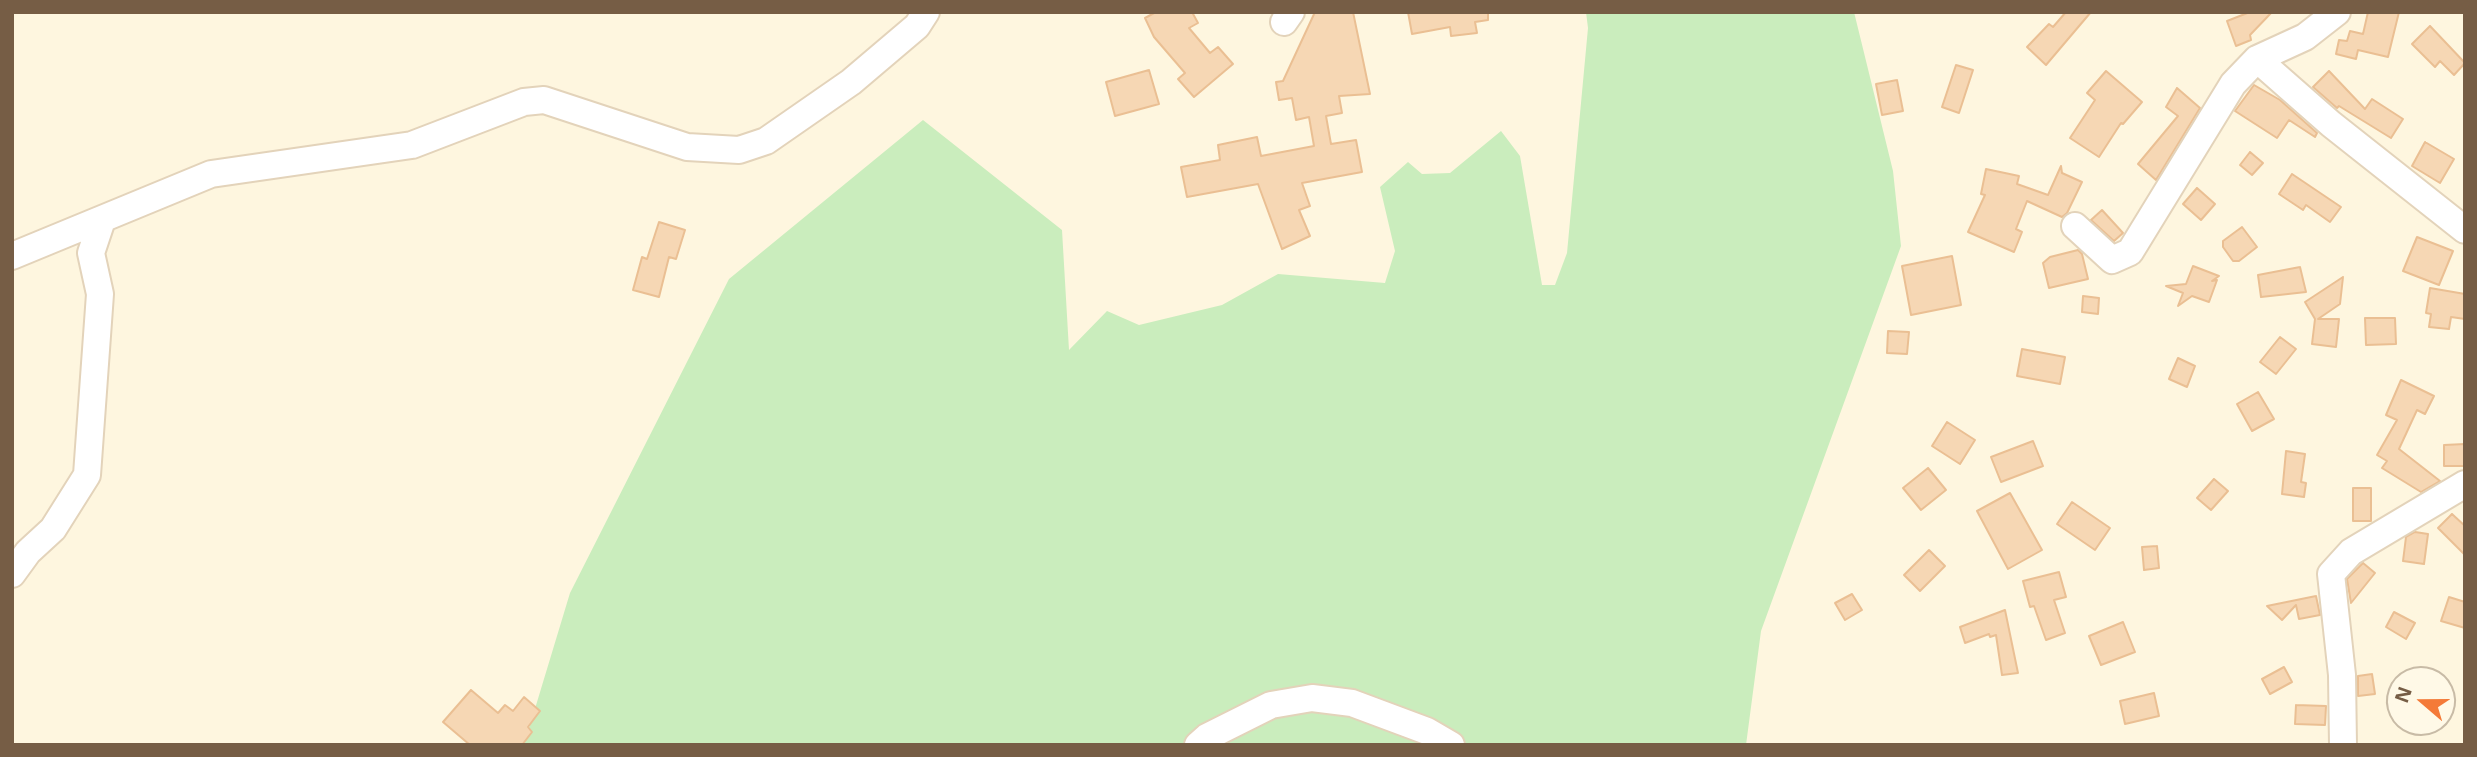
<!DOCTYPE html>
<html>
<head>
<meta charset="utf-8">
<style>
  body { margin:0 }
  #map { position:relative; width:2477px; height:757px; overflow:hidden; background:#fef6df; font-family:"Open Sans",sans-serif }
  canvas { display:block }
  .frame { position:absolute; inset:0; border:14px solid #765d45; pointer-events:none }
  .north { position:absolute; left:2386px; top:666px; width:70px; height:70px; box-sizing:border-box; background:#fff9e7; border:2px solid #c8bba6; border-radius:50%; rotate:290deg; font-size:19px; font-weight:700; line-height:28px; text-align:center; color:#765d45 }
  .north::after { content:''; display:block; margin:auto; width:24px; height:32px; background:#f47a38; clip-path:polygon(50% 0,100% 100%,50% 72%,0 100%) }
</style>
</head>
<body>
<div id="map">
<canvas width="2477" height="757"></canvas>
<div class="frame"></div>
<div class="north">N</div>
</div>
<script>
const context = document.querySelector('canvas').getContext('2d');
context.lineJoin = 'round';
function paint(path, color) { context.fillStyle = color; context.fill(path, 'evenodd'); }
const toPath = rows => new Path2D(rows.map(r => 'M' + r).join(''));
function stroke(path, color, width, dash) { context.strokeStyle = color; context.lineWidth = width; context.lineCap = dash ? 'butt' : 'round'; context.setLineDash(dash || []); context.stroke(path); }
paint(toPath([
  [1586,12,1854,12,1893,171,1901,246,1761,631,1746,745,524,745,570,593,729,279,923,120,1062,230,1069,350,1107,311,1139,325,1222,305,1278,274,1385,283,1395,251,1380,187,1408,162,1422,174,1450,173,1501,131,1520,156,1542,285,1555,285,1567,253,1588,28]
]), '#caedbd');
const building = toPath([
  [1156,12,1192,12,1198,23,1189,28,1210,53,1218,47,1233,64,1194,97,1178,79,1185,73,1154,37,1145,18,1156,12],
  [1315,12,1353,12,1370,94,1339,96,1342,113,1326,116,1331,144,1356,140,1362,172,1302,183,1310,206,1299,210,1310,236,1282,249,1258,184,1187,197,1181,167,1220,160,1218,145,1257,137,1261,156,1314,146,1309,117,1296,120,1292,98,1279,100,1276,82,1283,81,1315,12],
  [1408,12,1488,12,1488,20,1475,22,1477,33,1451,36,1450,27,1412,34,1408,12],
  [2066,12,2091,12,2046,65,2027,47,2049,24,2053,27,2066,12],
  [2250,12,2272,12,2250,35,2251,40,2236,46,2227,21,2250,12],
  [2368,12,2399,12,2388,57,2358,50,2356,59,2336,54,2339,40,2347,41,2350,31,2363,34,2368,12],
  [2430,26,2465,63,2454,75,2440,61,2435,67,2412,44,2430,26],
  [1956,65,1973,70,1959,113,1942,107,1956,65],
  [1149,70,1159,104,1115,116,1106,82,1149,70],
  [2106,71,2142,102,2123,124,2121,123,2099,157,2070,138,2095,100,2087,93,2106,71],
  [2329,71,2365,109,2372,99,2403,119,2391,138,2339,106,2337,108,2313,87,2329,71],
  [1897,80,1903,111,1882,115,1876,84,1897,80],
  [2254,85,2280,100,2317,133,2315,137,2289,120,2277,138,2235,111,2254,85],
  [2177,88,2200,108,2156,180,2138,164,2178,116,2166,107,2177,88],
  [2425,142,2454,159,2440,183,2412,166,2425,142],
  [2250,152,2263,163,2252,175,2240,165,2250,152],
  [2061,166,2062,173,2082,182,2067,213,2062,217,2027,201,2016,229,2022,232,2014,252,1968,232,1985,195,1981,194,1986,169,2019,176,2017,184,2048,195,2061,166],
  [2292,174,2341,207,2330,222,2306,205,2303,210,2279,194,2292,174],
  [2197,188,2215,204,2201,220,2183,204,2197,188],
  [2102,210,2123,233,2114,241,2091,220,2102,210],
  [659,222,685,230,676,259,669,257,659,297,633,290,642,257,647,259,659,222],
  [2242,227,2257,247,2239,261,2233,261,2223,247,2223,241,2242,227],
  [2417,237,2453,251,2439,285,2403,271,2417,237],
  [2078,250,2082,254,2088,279,2049,288,2043,263,2050,257,2078,250],
  [1952,256,1961,305,1911,315,1902,266,1952,256],
  [2193,266,2219,276,2212,281,2217,280,2209,302,2192,296,2178,306,2183,293,2166,286,2186,284,2193,266],
  [2300,267,2306,292,2261,297,2258,275,2300,267],
  [2343,277,2340,304,2318,319,2339,319,2336,347,2312,344,2315,319,2305,302,2343,277],
  [2430,288,2465,294,2465,319,2451,317,2449,329,2429,327,2431,314,2426,313,2430,288],
  [2083,296,2099,298,2098,314,2082,312,2083,296],
  [2365,318,2395,318,2396,344,2366,345,2365,318],
  [1888,331,1909,332,1907,354,1887,353,1888,331],
  [2280,337,2296,349,2276,374,2260,362,2280,337],
  [2022,349,2065,357,2060,384,2017,376,2022,349],
  [2178,358,2195,366,2187,387,2169,379,2178,358],
  [2401,380,2434,396,2425,414,2417,410,2399,449,2440,481,2421,492,2382,468,2387,461,2377,455,2397,420,2386,415,2401,380],
  [2258,392,2274,419,2252,431,2237,404,2258,392],
  [1947,422,1975,440,1960,464,1932,446,1947,422],
  [2033,441,2043,466,2001,482,1991,457,2033,441],
  [2465,444,2465,466,2444,466,2444,445,2465,444],
  [2286,451,2305,454,2301,482,2306,483,2304,497,2282,494,2286,451],
  [1928,468,1946,490,1921,510,1903,488,1928,468],
  [2214,479,2228,491,2211,510,2197,498,2214,479],
  [2353,488,2371,488,2371,521,2353,521,2353,488],
  [2010,493,2042,550,2008,569,1977,511,2010,493],
  [2072,502,2110,528,2095,550,2057,524,2072,502],
  [2452,514,2465,526,2465,555,2438,528,2452,514],
  [2415,532,2428,534,2424,564,2403,561,2406,537,2415,532],
  [2157,546,2159,568,2144,570,2142,547,2157,546],
  [1929,550,1945,566,1920,591,1904,575,1929,550],
  [2363,563,2375,573,2351,603,2347,579,2363,563],
  [2059,572,2066,597,2054,600,2065,633,2046,640,2034,606,2030,607,2023,581,2059,572],
  [1852,594,1862,610,1845,620,1835,603,1852,594],
  [2316,596,2320,615,2299,619,2296,605,2282,620,2267,606,2316,596],
  [2449,597,2465,602,2465,628,2441,621,2449,597],
  [2005,610,2018,673,2002,675,1996,635,1990,637,1989,634,1965,643,1960,627,2005,610],
  [2394,612,2415,623,2406,639,2386,627,2394,612],
  [2123,622,2135,652,2101,665,2089,636,2123,622],
  [2284,667,2292,682,2270,694,2262,679,2284,667],
  [2372,674,2375,694,2358,696,2358,676,2372,674],
  [471,690,498,713,505,705,513,711,524,697,540,711,528,727,532,732,522,745,470,745,443,722,471,690],
  [2154,693,2159,716,2125,724,2120,701,2154,693],
  [2296,705,2326,706,2325,725,2295,724,2296,705]
]);
paint(building, '#f6d7b4');
stroke(building, '#eabf93', 2);
const minor = toPath([
  [1284,22,1291,12],
  [2257,59,2331,124,2465,230],
  [2075,226,2112,260,2130,252,2233,84,2257,59,2305,37,2337,12],
  [12,256,211,174,412,145,524,102,544,100,687,147,739,150,766,141,851,82,917,26,926,12],
  [12,574,28,552,53,529,87,475,100,294,91,253,102,220],
  [1198,745,1207,737,1271,705,1312,698,1352,703,1427,731,1451,745],
  [2343,745,2342,675,2331,574,2351,552,2465,484]
]);
stroke(minor, '#e3d3ba', 30);
stroke(minor, '#fff', 26);
</script>
</body>
</html>
